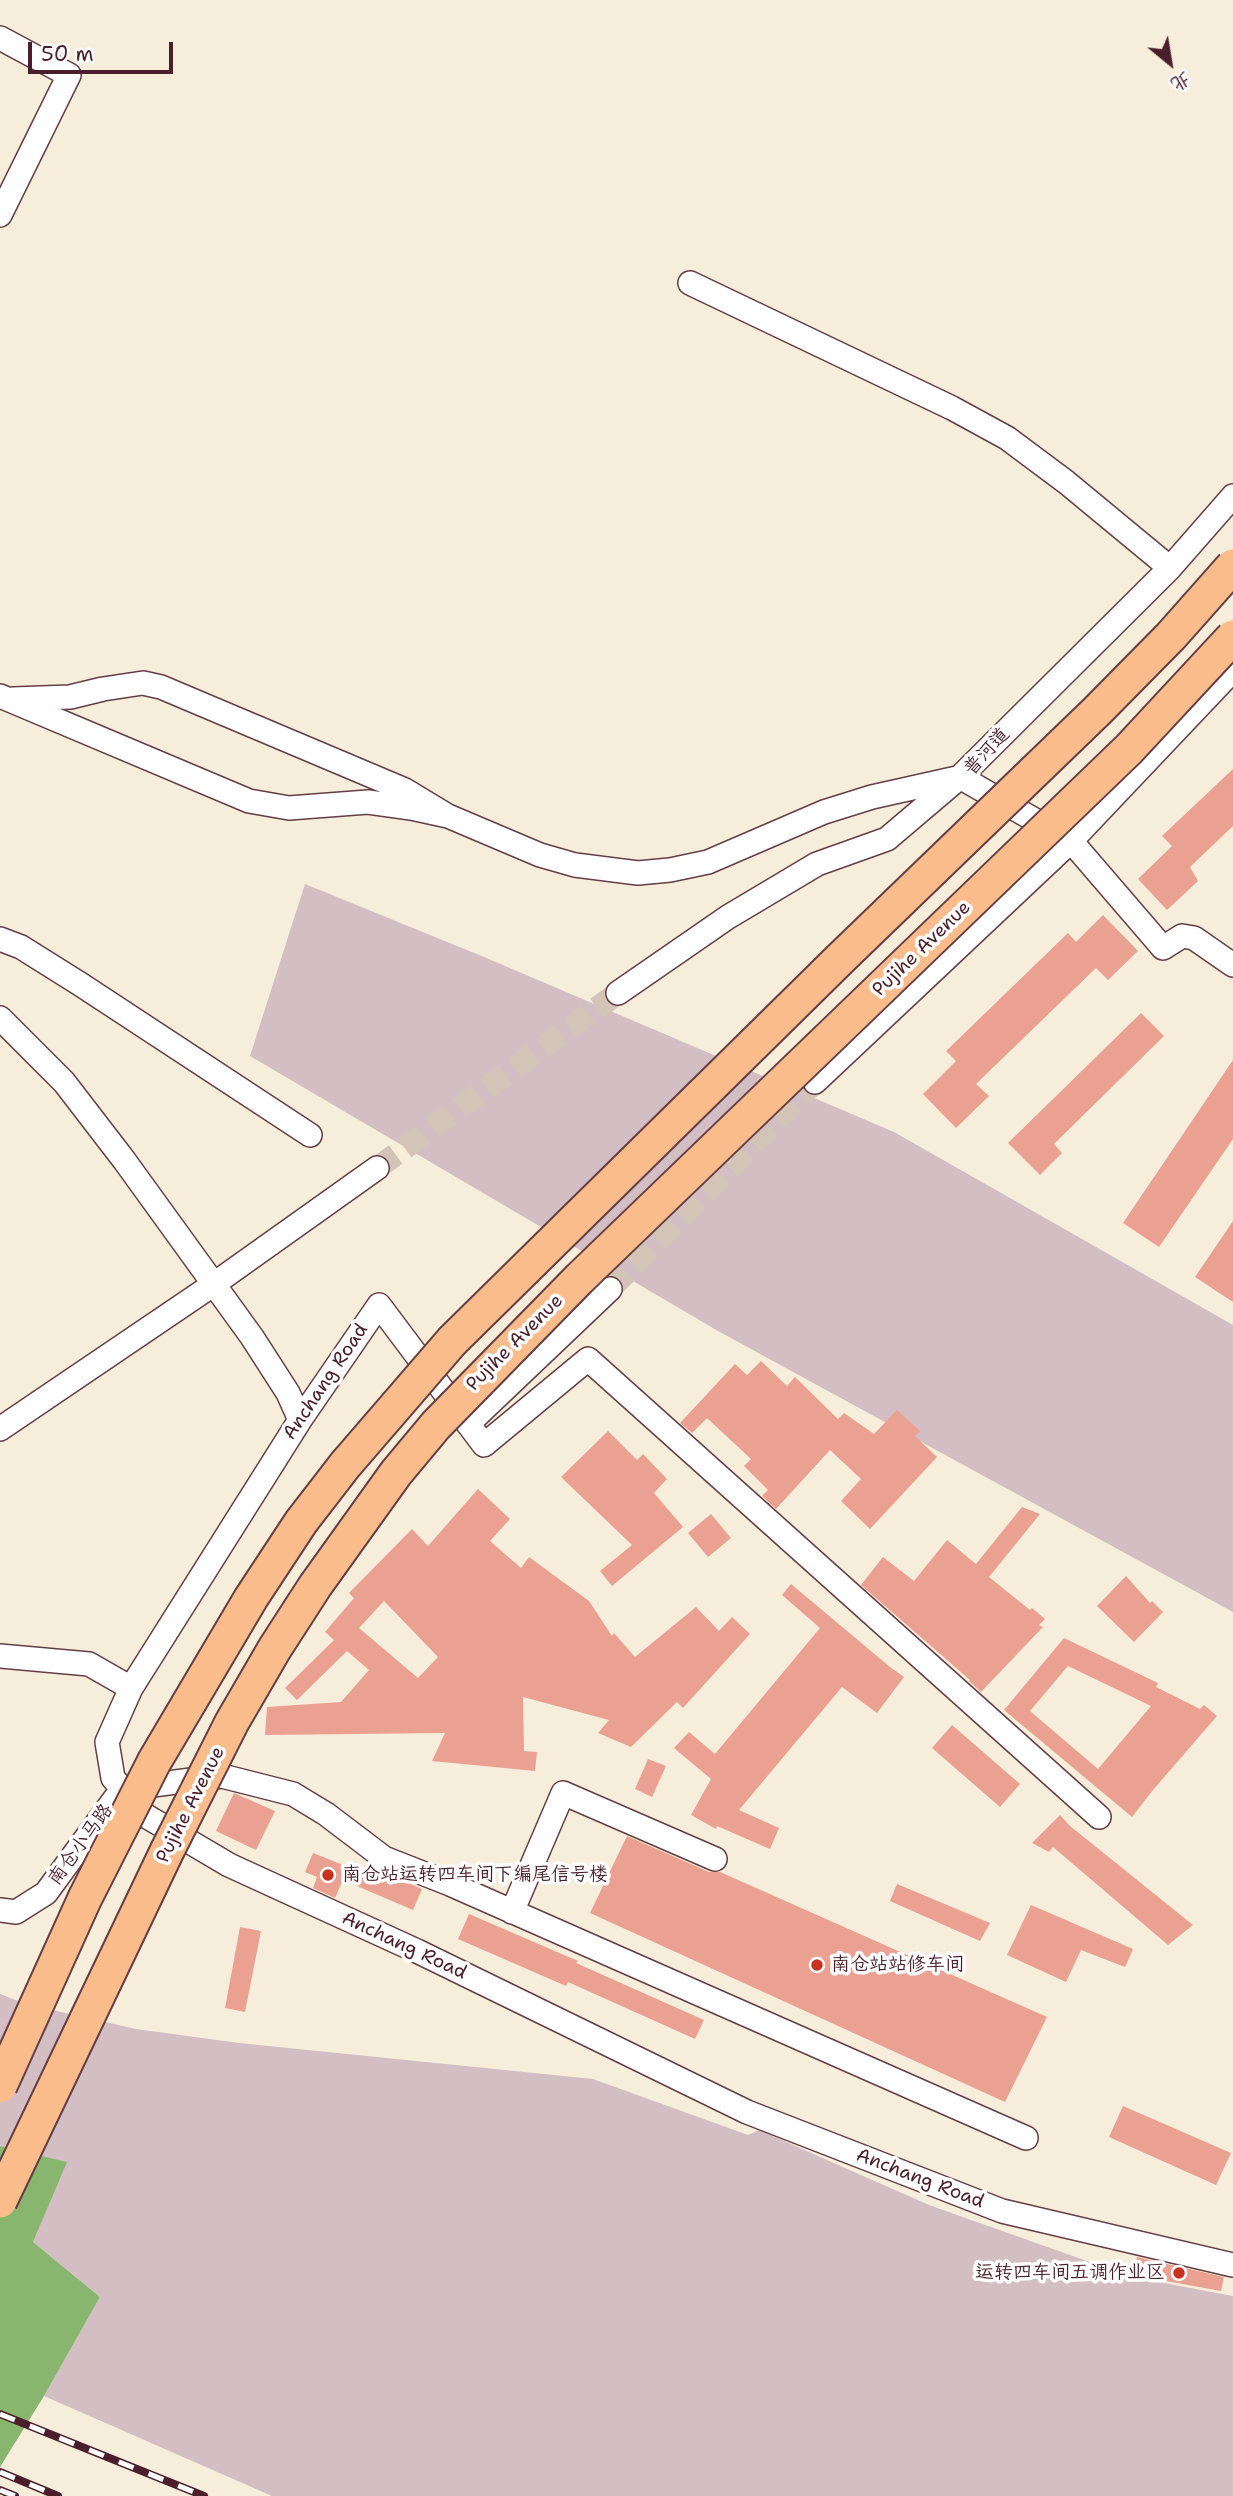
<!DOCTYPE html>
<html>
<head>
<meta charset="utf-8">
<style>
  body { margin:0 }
  #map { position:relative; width:1233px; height:2496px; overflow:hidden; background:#f7eddb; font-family:"Shantell Sans","LXGW WenKai TC",sans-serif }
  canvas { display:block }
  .north { position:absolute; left:1135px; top:28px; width:70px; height:70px; -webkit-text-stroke:5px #fff; paint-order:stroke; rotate:150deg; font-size:19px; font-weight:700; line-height:28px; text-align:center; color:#4a1f2b }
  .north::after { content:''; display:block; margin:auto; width:24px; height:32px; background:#4a1f2b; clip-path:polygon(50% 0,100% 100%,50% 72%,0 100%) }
  .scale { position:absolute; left:28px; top:42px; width:145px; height:32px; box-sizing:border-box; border:4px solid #4a1f2b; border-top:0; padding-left:9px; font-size:21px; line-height:24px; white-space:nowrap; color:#4a1f2b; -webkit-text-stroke:5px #fff; paint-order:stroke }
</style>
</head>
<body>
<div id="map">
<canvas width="1233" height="2496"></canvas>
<div class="north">北</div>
<div class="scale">50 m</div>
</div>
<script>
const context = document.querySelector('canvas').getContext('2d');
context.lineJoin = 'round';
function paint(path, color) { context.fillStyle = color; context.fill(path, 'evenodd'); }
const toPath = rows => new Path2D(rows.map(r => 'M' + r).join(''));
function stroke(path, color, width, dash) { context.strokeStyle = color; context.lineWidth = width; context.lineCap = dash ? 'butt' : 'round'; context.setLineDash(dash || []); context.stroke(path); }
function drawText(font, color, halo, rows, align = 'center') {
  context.font = font + ' "Shantell Sans","LXGW WenKai TC",sans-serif'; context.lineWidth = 7; context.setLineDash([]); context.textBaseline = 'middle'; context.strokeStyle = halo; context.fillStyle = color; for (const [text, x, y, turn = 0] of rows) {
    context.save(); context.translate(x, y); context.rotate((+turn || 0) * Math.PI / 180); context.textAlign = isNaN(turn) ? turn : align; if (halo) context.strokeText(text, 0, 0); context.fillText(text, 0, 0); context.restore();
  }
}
paint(toPath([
  [305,884,484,957,894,1132,1233,1325,1233,1612,718,1331,250,1056],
  [0,1994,26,2004,136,2029,239,2043,593,2079,748,2135,759,2130,929,2205,1132,2277,1233,2296,1233,2496,272,2496,44,2396,100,2297,33,2242,66,2162,0,2146]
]), '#d2bec3');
paint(toPath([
  [0,2146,67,2162,33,2242,100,2297,44,2396,0,2467]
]), '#88b66f');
paint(toPath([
  [1233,769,1233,826,1190,867,1198,881,1167,910,1138,879,1172,846,1162,836],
  [1103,915,1138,951,1108,980,1096,968,976,1084,989,1096,956,1128,923,1094,956,1061,946,1051,1068,933,1076,942],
  [1141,1013,1164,1036,1054,1144,1062,1153,1040,1175,1008,1143],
  [1233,1060,1233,1139,1159,1247,1123,1223],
  [1233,1221,1233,1302,1195,1277],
  [761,1361,787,1386,795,1377,838,1419,844,1413,874,1434,897,1410,920,1431,915,1436,937,1457,870,1529,841,1501,861,1479,830,1450,776,1509,762,1496,768,1490,744,1466,751,1459,707,1418,692,1433,680,1423,735,1364,747,1375],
  [608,1431,637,1460,643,1454,667,1479,654,1493,683,1527,612,1586,600,1571,632,1545,561,1477],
  [478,1489,510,1519,490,1541,521,1568,529,1557,589,1601,612,1636,614,1633,635,1657,696,1607,719,1631,732,1617,750,1634,683,1708,677,1702,631,1747,598,1733,609,1720,523,1697,524,1751,537,1752,535,1771,432,1761,445,1733,265,1735,267,1707,341,1702,369,1670,347,1651,297,1700,285,1688,334,1640,325,1632,354,1598,349,1593,412,1529,428,1546],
  [384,1601,438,1657,418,1678,359,1628],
  [1022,1507,1040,1514,989,1577,1030,1610,1032,1608,1045,1619,1039,1625,1043,1627,981,1692,969,1681,970,1680,861,1585,883,1557,914,1581,947,1540,976,1564],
  [711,1514,731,1538,708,1557,688,1533],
  [1126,1576,1150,1603,1152,1601,1163,1612,1134,1642,1097,1606],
  [791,1584,890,1667,904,1677,877,1713,842,1687,739,1810,779,1828,770,1849,717,1826,716,1829,691,1815,711,1779,674,1748,689,1732,715,1754,820,1628,782,1595],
  [1064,1638,1158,1683,1156,1687,1200,1709,1204,1705,1217,1716,1153,1790,1132,1817,1004,1710],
  [1068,1666,1151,1706,1098,1769,1030,1711],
  [952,1725,1020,1784,1000,1807,932,1748],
  [648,1759,666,1766,652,1797,635,1789],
  [234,1793,275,1811,256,1850,216,1831],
  [1060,1815,1070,1826,1193,1925,1168,1945,1053,1847,1049,1852,1032,1843],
  [627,1836,709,1872,720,1872,1047,2017,1005,2102,590,1913],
  [313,1853,366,1874,370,1866,422,1889,413,1910,343,1880,335,1898,313,1888,317,1877,305,1872],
  [897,1884,990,1923,980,1941,890,1901],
  [1031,1905,1133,1949,1125,1967,1081,1950,1066,1982,1007,1955],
  [469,1914,578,1961,576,1963,704,2020,695,2039,568,1982,566,1986,458,1939],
  [240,1927,261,1931,245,2012,225,2008],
  [1123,2106,1231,2153,1216,2185,1109,2137],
  [1137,2257,1224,2277,1221,2291,1133,2275]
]), '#eba191');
stroke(toPath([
  [377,1168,618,993],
  [610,1289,815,1082]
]), '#d4c4b8', 23, [23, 11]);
const minor = toPath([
  [0,38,69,75,0,215],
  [690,283,952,408,1007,438,1066,482,1170,568],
  [0,696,249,801,289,808,368,802,411,808,448,816,405,790,161,687,143,683,103,689,70,697,13,699],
  [960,777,1071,841,1233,670],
  [448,816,540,855,575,865,638,873,670,870,708,862,824,812,872,797,957,778],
  [0,939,21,947,80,984,310,1135],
  [618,993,728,917,817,864,887,839,960,777,1170,568,1233,496],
  [0,1018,64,1082,124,1160,252,1337,288,1393,300,1420],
  [815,1082,1071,841,1163,948,1182,936,1194,938,1233,965],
  [468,1424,610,1289],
  [0,1429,214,1284,377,1168],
  [0,1656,89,1664,131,1688],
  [1099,1817,588,1359,484,1445,379,1305,300,1420,131,1688,107,1742,113,1778,146,1816,229,1865,417,1951,747,2112,1002,2211,1233,2265],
  [0,1910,16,1912,46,1893,122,1789,222,1776,293,1794,326,1814,384,1858,450,1884,1026,2138],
  [512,1912,563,1793,715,1859]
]);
stroke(minor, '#643e45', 26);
stroke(minor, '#fff', 23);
const rail = toPath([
  [0,2414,204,2496],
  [0,2472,58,2496],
  [0,2490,15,2496]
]);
stroke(rail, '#4a1f2b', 8);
stroke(rail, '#fff', 5, [16]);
const highwayBridge = toPath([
  [0,2086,85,1898,154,1762,251,1598,301,1522,345,1465,452,1341,840,959,1097,711,1171,636,1233,566],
  [0,2201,167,1851,232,1722,275,1648,315,1586,396,1473,436,1425,579,1279,1129,749,1233,637]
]);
stroke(highwayBridge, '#643e45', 37, []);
stroke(highwayBridge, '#fabc8b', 33);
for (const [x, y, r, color] of [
  [328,1875,7,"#c8321e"],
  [817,1965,7,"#c8321e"],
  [1179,2273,7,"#c8321e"]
]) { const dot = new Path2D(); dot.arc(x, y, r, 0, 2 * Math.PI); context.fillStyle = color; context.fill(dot); stroke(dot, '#fff', 2.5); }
drawText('19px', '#4a1f2b', '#fff', [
  ["普河道",987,752,-47],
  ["Pujihe Avenue",922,949,-44],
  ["Pujihe Avenue",515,1343,-45],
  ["Anchang Road",326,1382,-56],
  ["Pujihe Avenue",191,1805,-63],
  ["南仓小马路",81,1845,-54],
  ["Anchang Road",404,1946,25],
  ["Anchang Road",920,2179,21]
]);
drawText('19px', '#4a1f2b', '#fff', [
  ["南仓站运转四车间下编尾信号楼",342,1875],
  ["南仓站站修车间",831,1965],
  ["运转四车间五调作业区",1165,2273,"right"]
], 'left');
</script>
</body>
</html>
